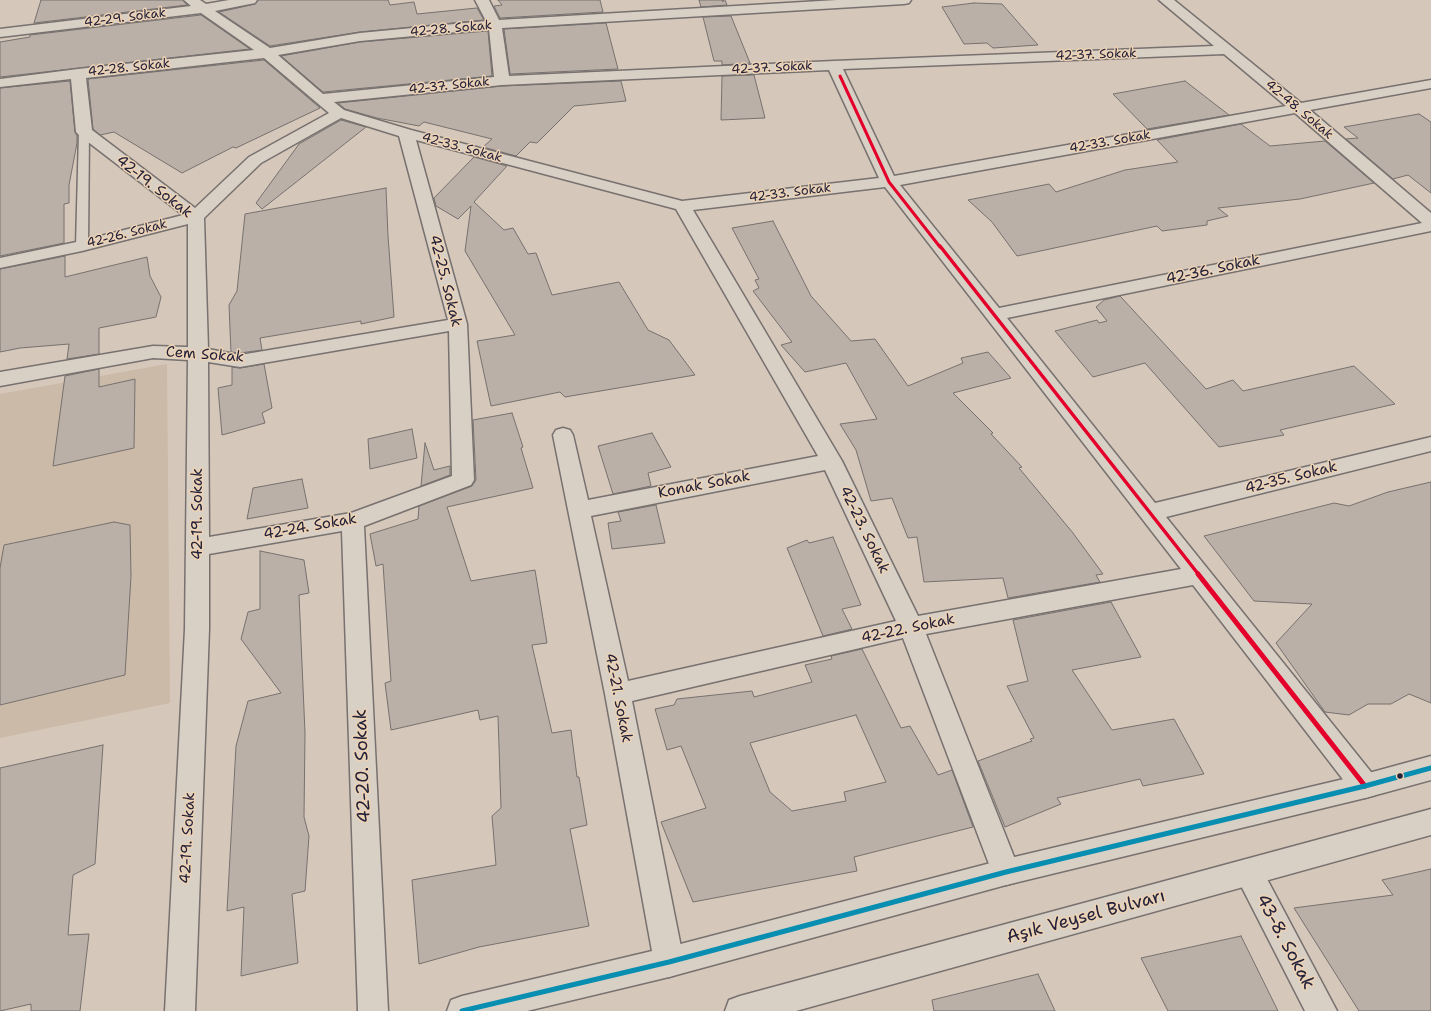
<!DOCTYPE html>
<html>
<head>
<meta charset="utf-8">
<style>
  body { margin:0 }
  canvas { display:block; background:#d5c7b9 }
</style>
</head>
<body>
<canvas width="1431" height="1011"></canvas>
<script>
const context = document.querySelector('canvas').getContext('2d');
context.lineJoin = 'round';
function paint(path, color) { context.fillStyle = color; context.fill(path, 'evenodd'); }
const toPath = rows => new Path2D(rows.map(r => 'M' + r).join(''));
function stroke(path, color, width, dash) { context.strokeStyle = color; context.lineWidth = width; context.lineCap = dash ? 'butt' : 'round'; context.setLineDash(dash || []); context.stroke(path); }
function drawText(font, color, halo, rows, align = 'center') {
  context.font = font + ' "Shantell Sans",sans-serif'; context.lineWidth = 3; context.setLineDash([]); context.textBaseline = 'middle'; context.strokeStyle = halo; context.fillStyle = color; for (const [text, x, y, turn = 0] of rows) {
    context.save(); context.translate(x, y); context.rotate((+turn || 0) * Math.PI / 180); context.textAlign = isNaN(turn) ? turn : align; if (halo) context.strokeText(text, 0, 0); context.fillText(text, 0, 0); context.restore();
  }
}
paint(toPath([
  [167,364,170,703,0,738,0,394]
]), '#ccbaa8');
const building = toPath([
  [41,0,183,0,187,5,34,23,41,0],
  [258,0,388,0,390,5,414,2,417,14,477,8,484,20,360,32,270,46,219,12,255,4,258,0],
  [498,0,600,0,603,12,500,18,494,6,502,5,498,0],
  [699,0,722,0,723,2,723,0,725,0,727,5,701,7,699,0],
  [974,3,1002,4,1038,45,993,48,987,43,964,44,942,7,974,3],
  [201,15,250,49,0,77,0,42,30,37,30,35,201,15],
  [731,16,750,63,722,65,722,61,714,61,703,17,731,16],
  [606,23,618,69,510,74,504,29,606,23],
  [488,31,492,76,323,92,281,56,360,42,488,31],
  [264,60,320,108,236,148,233,147,182,173,114,132,100,135,93,129,88,79,264,60],
  [754,75,765,118,721,120,722,76,754,75],
  [70,81,75,132,77,136,77,143,69,185,69,203,64,204,64,243,0,256,0,88,70,81],
  [621,81,626,101,574,106,537,143,530,142,516,156,483,147,492,139,424,122,419,126,377,118,345,109,338,103,502,86,621,81],
  [1185,81,1229,115,1147,129,1113,94,1185,81],
  [1419,114,1431,122,1431,193,1408,175,1393,179,1346,139,1358,138,1344,127,1419,114],
  [341,120,366,127,262,209,256,203,299,144,341,120],
  [1241,124,1270,146,1325,141,1374,183,1300,199,1218,208,1228,216,1207,221,1207,225,1162,231,1157,226,1017,256,992,222,968,200,1049,184,1056,192,1125,170,1178,162,1157,140,1241,124],
  [474,157,507,166,474,202,504,230,513,228,528,254,536,253,552,295,619,282,648,330,669,340,695,375,565,397,560,392,491,406,477,341,515,335,465,251,471,206,458,219,436,206,434,198,474,157],
  [386,188,388,236,394,317,361,324,361,321,260,338,262,350,240,353,231,352,229,305,237,291,245,214,386,188],
  [773,221,811,296,851,341,875,339,908,386,963,363,961,358,988,352,1011,378,953,393,993,433,991,434,1022,467,1019,468,1073,533,1103,574,1096,575,1100,582,1008,598,1003,578,924,582,917,537,908,538,892,498,871,501,856,450,840,424,877,419,846,363,805,372,781,345,792,342,753,291,759,288,755,280,759,279,732,228,773,221],
  [65,256,65,277,147,257,150,276,161,297,156,317,99,328,99,354,67,359,69,344,20,348,0,352,0,269,65,256],
  [1120,296,1206,389,1233,380,1243,391,1354,366,1395,404,1280,430,1284,435,1219,447,1145,363,1093,377,1055,331,1097,320,1099,323,1107,321,1096,307,1104,300,1120,296],
  [264,364,272,408,262,413,265,423,222,435,218,388,232,385,232,367,240,368,264,364],
  [99,369,99,387,135,379,134,448,53,466,65,376,99,369],
  [512,413,523,447,521,448,533,488,447,507,471,581,535,570,547,643,532,645,552,733,571,730,577,777,579,777,587,825,570,829,589,926,479,947,419,964,412,880,496,865,492,816,501,808,498,716,480,720,478,710,391,730,385,683,391,681,383,564,376,566,370,534,418,519,419,506,472,486,476,480,473,420,512,413],
  [412,429,417,458,370,469,368,439,412,429],
  [652,433,671,467,648,473,651,486,613,494,598,446,652,433],
  [425,443,434,470,450,466,450,475,421,486,425,443],
  [302,479,308,508,247,519,253,488,302,479],
  [1431,482,1431,703,1409,694,1391,704,1368,704,1349,715,1325,712,1276,643,1312,604,1254,601,1204,536,1334,503,1349,506,1388,492,1431,482],
  [656,505,665,543,612,549,608,523,621,521,618,512,656,505],
  [114,522,130,525,131,576,125,675,0,705,0,568,4,545,114,522],
  [833,537,861,605,842,609,852,629,823,636,787,548,807,540,809,543,833,537],
  [260,551,304,560,309,593,299,595,305,733,304,817,309,836,305,891,292,894,298,963,241,976,244,907,227,911,236,746,248,701,281,693,241,639,248,612,260,609,260,551],
  [1111,602,1141,657,1072,670,1112,730,1174,719,1204,774,1143,786,1140,779,1057,798,1061,804,1005,827,978,761,1032,741,1030,739,1034,738,1007,686,1028,681,1013,620,1111,602],
  [862,649,901,728,910,726,938,775,952,770,973,827,854,857,857,871,693,902,661,822,706,808,681,746,667,750,655,709,674,705,677,699,752,691,754,697,812,682,805,665,832,659,831,656,862,649],
  [856,715,886,782,844,792,846,801,792,811,770,792,750,743,856,715],
  [103,745,95,864,73,875,68,935,89,934,80,1011,31,1011,31,1004,0,1011,0,768,103,745],
  [1431,869,1431,1011,1359,1011,1294,908,1393,895,1382,880,1431,869],
  [1241,936,1278,1011,1168,1011,1141,958,1241,936],
  [1038,974,1055,1011,934,1011,932,1000,1038,974]
]);
paint(building, '#bab0a7');
stroke(building, '#77716f', 1);
const service = toPath([
  [84,129,89,132,88,246,86,249,82,250,78,249,76,246,79,132,84,129]
]);
const minor = toPath([
  [184,0,200,0,206,4,229,0,257,0,255,3,215,11,270,48,360,33,486,21,475,0,489,0,499,20,837,0,911,0,909,3,904,4,502,28,509,76,834,61,1214,46,1159,0,1174,0,1301,103,1431,80,1431,88,1310,110,1431,213,1431,231,1007,318,1155,503,1431,437,1431,451,1166,517,1375,777,1378,786,1375,795,1365,798,1355,795,1193,585,926,634,1020,872,1016,882,1006,885,996,882,992,872,903,638,632,701,684,962,680,973,669,977,658,973,654,962,605,694,553,435,556,430,563,428,570,430,573,435,588,500,818,456,676,209,416,140,467,324,474,480,471,485,364,526,388,1011,358,1011,342,531,209,554,209,629,195,1011,165,1011,185,629,188,360,153,358,0,386,0,372,153,346,188,347,188,224,82,251,0,268,0,258,81,241,183,215,79,135,76,132,71,79,0,87,0,79,78,69,254,50,201,13,0,37,0,29,191,6,184,0],
  [489,29,494,77,323,94,278,55,360,41,489,29],
  [1224,54,1286,106,894,176,843,69,1224,54],
  [264,58,329,113,249,157,195,208,92,130,86,78,264,58],
  [829,70,879,178,682,201,411,130,344,110,334,102,502,85,829,70],
  [1295,113,1422,223,999,308,900,185,1295,113],
  [341,118,399,136,448,320,240,355,208,349,204,218,261,163,341,118],
  [885,187,1181,569,918,616,842,461,693,210,885,187],
  [449,331,452,476,351,513,209,537,208,362,240,367,449,331],
  [825,470,896,621,628,681,591,516,825,470],
  [1248,859,1258,862,1337,1011,1305,1011,1234,872,1238,862,1248,859]
]);
const secondary = toPath([
  [1431,756,1431,780,1365,798,1006,885,669,977,527,1011,447,1011,451,1000,462,996,669,947,1006,859,1365,774,1431,756],
  [1431,809,1431,835,796,1011,725,1011,729,1000,740,996,1431,809]
]);
stroke(service, '#77716f', 3);
stroke(minor, '#77716f', 3);
stroke(secondary, '#77716f', 3);
paint(service, '#d9d0c5');
paint(minor, '#d9d0c5');
paint(secondary, '#d9d0c5');
stroke(toPath([
  [840,76,889,182,940,247]
]), '#e4002b', 3);
stroke(toPath([
  [940,246,1199,575]
]), '#e4002b', 3.5);
stroke(toPath([
  [1198,574,1365,786]
]), '#e4002b', 5);
stroke(toPath([
  [462,1011,669,962,1006,872,1365,786,1431,768]
]), '#078eb1', 5);
for (const [x, y, r, color] of [
  [1400,776,3.5,"#22223b"]
]) { const dot = new Path2D(); dot.arc(x, y, r, 0, 2 * Math.PI); context.fillStyle = color; context.fill(dot); stroke(dot, '#edd2b4', 1.5); }
drawText('13px', '#22223b', '#edd2b4', [
  ["42-29. Sokak",125,18,-7],
  ["42-28. Sokak",451,29,-5],
  ["42-37. Sokak",1096,55,-2],
  ["42-28. Sokak",129,68,-6],
  ["42-37. Sokak",772,68,-3],
  ["42-37. Sokak",449,86,-6],
  ["42-48. Sokak",1299,110,40],
  ["42-33. Sokak",1110,142,-10],
  ["42-33. Sokak",462,148,15],
  ["42-33. Sokak",790,193,-7],
  ["42-26. Sokak",127,234,-14]
]);
drawText('15px', '#22223b', '#edd2b4', [
  ["42-19. Sokak",154,187,38],
  ["42-36. Sokak",1213,270,-12],
  ["42-25. Sokak",445,281,76],
  ["Cem Sokak",205,355,4],
  ["42-35. Sokak",1291,478,-14],
  ["Konak Sokak",704,485,-11],
  ["42-19. Sokak",198,514,-90],
  ["42-24. Sokak",310,527,-10],
  ["42-23. Sokak",864,530,64],
  ["42-22. Sokak",908,629,-12],
  ["42-21. Sokak",618,698,79],
  ["42-19. Sokak",188,838,-87]
]);
drawText('18px', '#22223b', '#edd2b4', [
  ["42-20. Sokak",363,766,-92],
  ["Aşık Veysel Bulvarı",1086,917,-15],
  ["43-8. Sokak",1285,942,62]
]);
</script>
</body>
</html>
